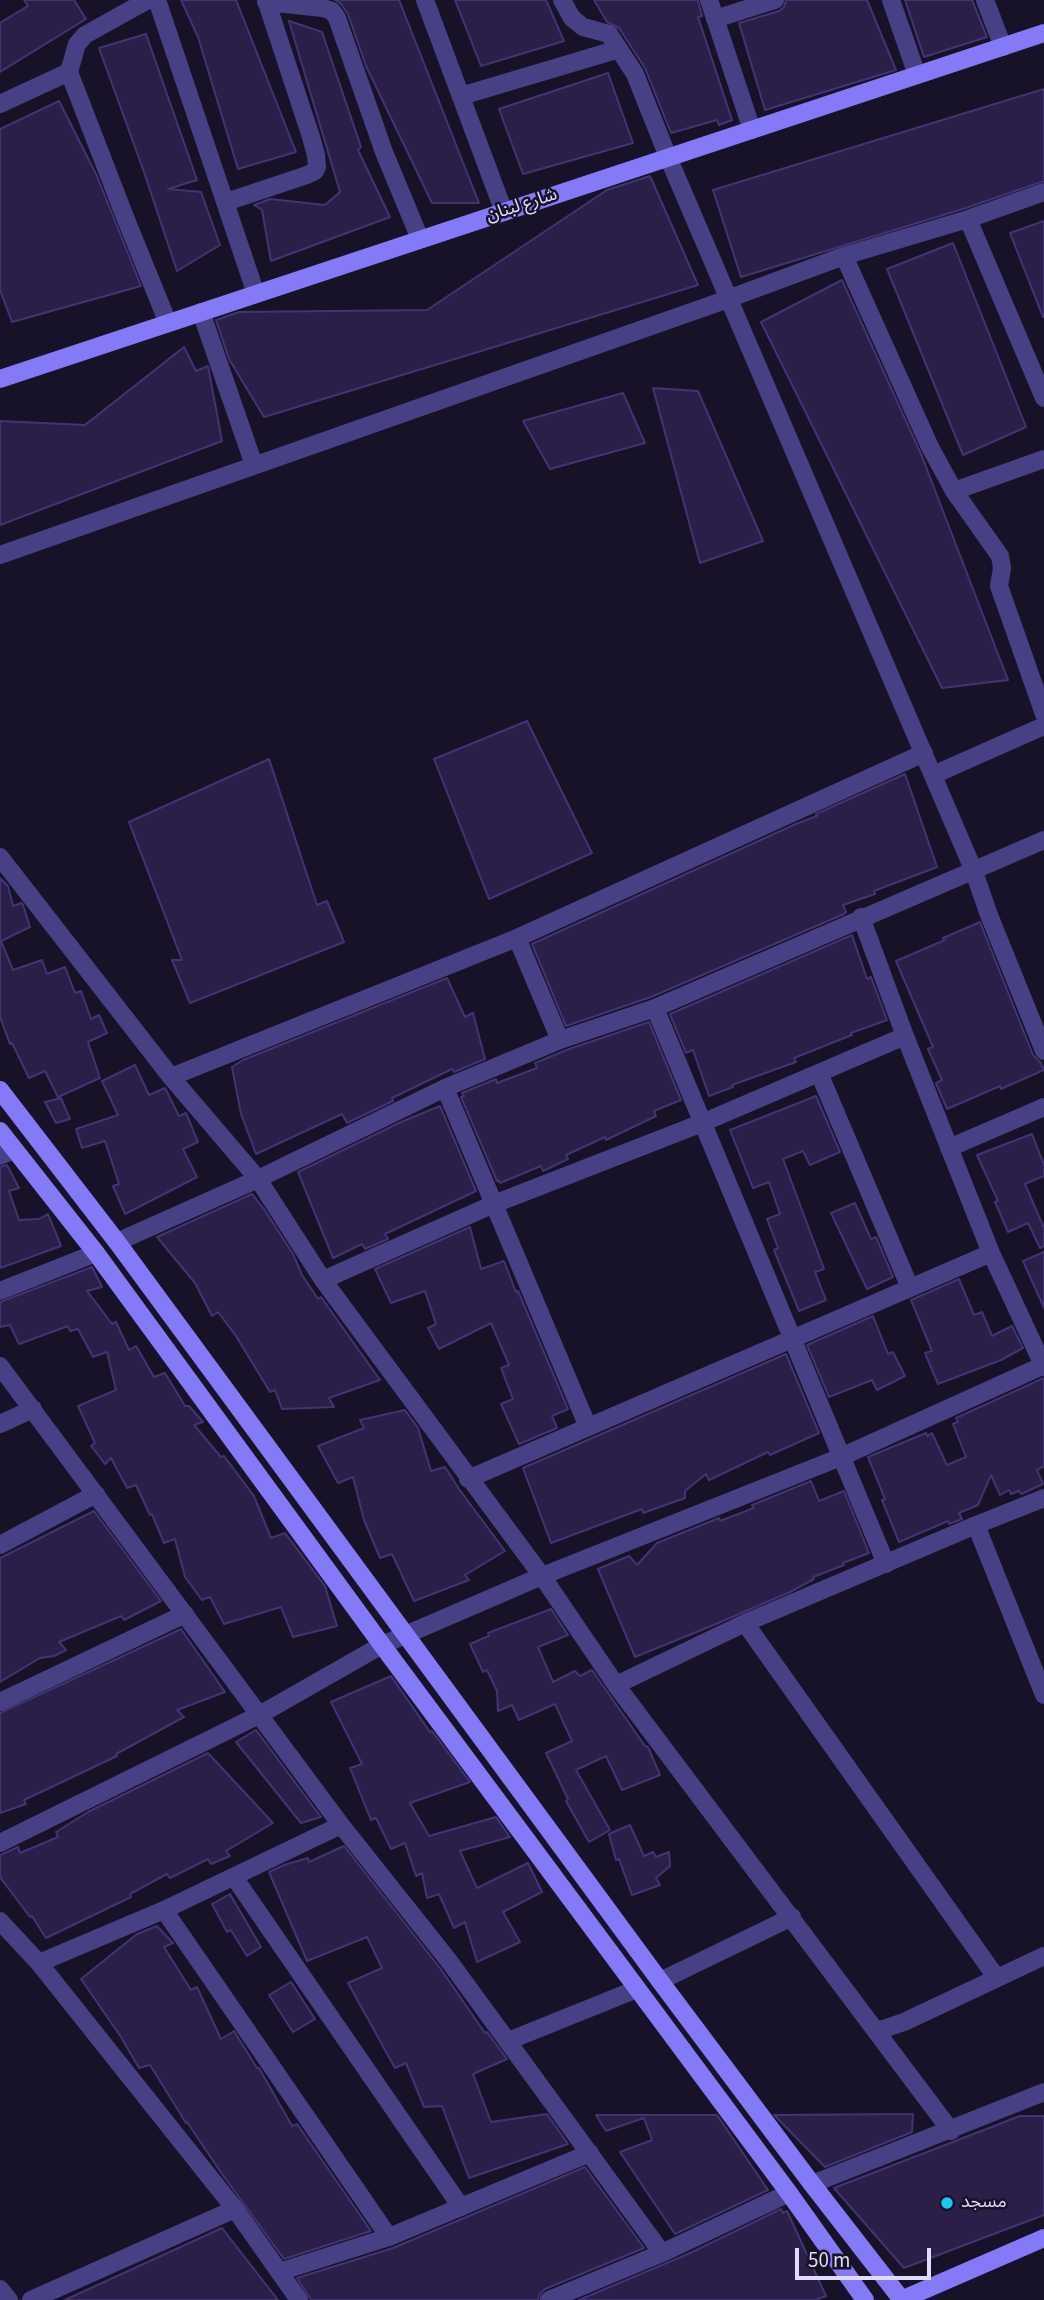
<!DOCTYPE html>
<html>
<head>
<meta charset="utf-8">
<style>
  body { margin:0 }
  #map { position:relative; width:1044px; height:2300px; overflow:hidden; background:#171228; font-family:"Source Sans 3",sans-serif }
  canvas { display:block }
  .scale { position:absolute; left:795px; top:2248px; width:136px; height:32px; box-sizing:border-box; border:4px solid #e1dbfd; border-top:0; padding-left:9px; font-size:21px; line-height:24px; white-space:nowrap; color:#e1dbfd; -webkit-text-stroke:5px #171228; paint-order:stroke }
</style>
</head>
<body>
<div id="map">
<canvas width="1044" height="2300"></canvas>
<div class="scale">50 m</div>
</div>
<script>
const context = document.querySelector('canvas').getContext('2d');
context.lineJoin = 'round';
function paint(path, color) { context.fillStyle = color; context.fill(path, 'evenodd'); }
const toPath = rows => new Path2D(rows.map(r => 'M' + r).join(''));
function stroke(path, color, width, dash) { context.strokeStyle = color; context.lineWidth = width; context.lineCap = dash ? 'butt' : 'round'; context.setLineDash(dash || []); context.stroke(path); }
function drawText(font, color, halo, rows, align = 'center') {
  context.font = font + ' "Source Sans 3","Noto Sans Arabic",sans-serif'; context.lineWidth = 5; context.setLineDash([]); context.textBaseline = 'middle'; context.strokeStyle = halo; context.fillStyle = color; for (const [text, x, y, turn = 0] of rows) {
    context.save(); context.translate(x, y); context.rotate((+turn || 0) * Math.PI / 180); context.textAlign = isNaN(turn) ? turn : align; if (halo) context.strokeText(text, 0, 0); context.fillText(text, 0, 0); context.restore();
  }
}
const building = toPath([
  [24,0,74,0,86,19,0,72,0,23,28,6,24,0],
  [181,0,236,0,296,152,238,169,198,37,181,0],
  [335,0,399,0,479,203,432,203,366,66,348,14,341,4,335,0],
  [455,0,546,0,564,41,481,66,455,0],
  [594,0,698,0,702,16,698,17,732,120,719,125,717,120,671,133,645,68,619,28,607,22,594,0],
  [786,0,867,0,896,70,765,110,739,23,779,11,784,7,786,0],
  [905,0,972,0,987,37,924,57,905,0],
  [289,21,322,32,361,147,358,150,390,217,271,261,262,210,254,205,270,199,325,205,340,192,289,21],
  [146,34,197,180,168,189,201,192,220,245,177,271,144,172,99,48,146,34],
  [608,73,633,143,523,174,499,109,608,73],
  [1044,89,1044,181,966,208,741,277,713,190,1044,89],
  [59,101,97,176,141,286,12,322,0,290,0,129,59,101],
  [650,176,698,285,264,417,229,359,216,320,239,312,427,310,607,190,650,176],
  [1044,221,1044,317,1043,317,1010,233,1044,221],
  [953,243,1026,427,963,455,887,269,953,243],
  [842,280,921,454,1008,680,942,688,761,322,842,280],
  [184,347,196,371,208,366,222,441,0,525,0,421,85,425,184,347],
  [653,388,698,391,763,541,700,563,653,388],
  [623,393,645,443,550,469,523,421,623,393],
  [527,721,592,853,489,899,434,759,527,721],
  [269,759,317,905,327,901,344,942,190,1003,172,960,182,960,129,822,269,759],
  [905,774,937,867,874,891,875,894,843,905,846,912,844,914,651,997,566,1026,532,944,798,823,817,816,816,814,905,774],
  [0,878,8,886,13,906,22,903,23,905,30,927,1,941,13,970,42,960,47,974,65,967,75,993,81,991,91,1019,99,1015,107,1033,88,1042,100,1078,58,1097,45,1071,29,1078,12,1043,10,1044,0,1017,0,878],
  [980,922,1033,1055,1040,1062,1044,1070,1001,1089,1000,1086,947,1109,936,1083,942,1080,928,1049,933,1047,896,961,945,940,943,938,980,922],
  [852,935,867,979,871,977,887,1020,851,1033,852,1035,794,1058,796,1062,732,1085,733,1087,709,1096,693,1050,686,1053,670,1014,852,935],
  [447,978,465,1017,473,1013,485,1059,454,1072,452,1069,392,1098,393,1101,347,1123,342,1114,256,1154,241,1114,232,1067,243,1060,447,978],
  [649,1022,681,1100,654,1111,656,1116,606,1140,605,1137,566,1155,568,1159,543,1171,541,1166,500,1183,498,1180,497,1181,461,1097,464,1096,462,1093,496,1079,497,1083,537,1068,535,1063,569,1049,649,1022],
  [135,1065,149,1095,165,1088,179,1116,186,1113,198,1142,183,1149,197,1177,125,1214,113,1186,119,1184,105,1141,82,1148,76,1129,118,1115,102,1081,135,1065],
  [816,1096,840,1152,810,1165,803,1151,783,1159,824,1269,815,1272,826,1300,799,1311,774,1250,778,1248,767,1219,780,1214,769,1182,753,1188,730,1130,816,1096],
  [61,1098,70,1119,56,1123,45,1102,61,1098],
  [440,1106,476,1191,385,1234,388,1239,365,1249,362,1244,333,1258,298,1172,401,1122,440,1106],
  [1032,1134,1044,1165,1044,1176,1025,1184,1044,1228,1044,1246,1040,1248,1028,1223,1008,1232,995,1202,998,1201,977,1155,1032,1134],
  [7,1165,19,1188,9,1191,19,1220,39,1219,48,1214,61,1246,0,1268,0,1167,7,1165],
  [252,1194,264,1209,293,1254,302,1275,318,1299,321,1297,380,1380,329,1398,334,1407,282,1409,275,1390,270,1392,236,1336,218,1312,212,1316,195,1283,157,1237,252,1194],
  [855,1203,871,1239,876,1237,893,1277,867,1289,831,1213,855,1203],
  [470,1227,481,1269,504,1261,516,1292,518,1291,568,1409,552,1416,557,1428,519,1444,501,1404,513,1399,501,1368,509,1365,491,1323,439,1349,428,1328,436,1324,425,1291,391,1303,375,1269,470,1227],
  [1044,1252,1044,1308,1023,1261,1044,1252],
  [92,1267,102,1287,87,1291,112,1324,116,1322,129,1350,136,1346,154,1377,165,1373,185,1406,189,1406,203,1422,194,1425,221,1457,224,1456,254,1496,271,1538,285,1533,325,1586,337,1626,293,1637,281,1607,224,1624,210,1597,202,1600,185,1577,175,1539,164,1543,152,1514,150,1515,136,1485,127,1488,111,1458,105,1464,91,1446,95,1443,78,1406,116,1390,107,1352,93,1357,78,1329,70,1331,68,1326,19,1344,10,1325,0,1327,0,1302,92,1267],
  [959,1279,974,1315,982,1312,992,1336,1012,1326,1023,1348,1001,1360,938,1384,925,1353,932,1351,911,1300,959,1279],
  [873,1316,888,1354,893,1352,905,1376,877,1390,872,1380,829,1397,807,1345,873,1316],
  [786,1354,819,1433,770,1455,768,1452,709,1480,706,1474,685,1491,685,1498,643,1513,642,1509,551,1543,523,1468,786,1354],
  [1044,1378,1044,1466,1037,1470,1043,1484,1021,1494,1019,1491,1011,1494,1009,1490,1000,1495,991,1475,978,1505,959,1513,962,1519,949,1524,948,1521,899,1542,882,1500,885,1499,868,1457,926,1433,927,1436,932,1433,947,1465,966,1457,953,1424,958,1422,956,1418,1044,1378],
  [405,1410,418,1428,431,1471,445,1467,459,1489,505,1551,465,1575,469,1580,414,1601,392,1554,380,1558,364,1520,353,1477,338,1483,318,1446,364,1428,360,1420,405,1410],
  [811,1481,819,1501,844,1491,869,1553,843,1563,844,1565,813,1577,814,1579,790,1592,716,1624,635,1657,598,1569,629,1556,637,1565,657,1543,719,1518,720,1521,754,1508,752,1505,811,1481],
  [94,1511,161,1601,124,1620,121,1616,59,1642,66,1650,54,1656,40,1658,0,1682,0,1558,94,1511],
  [551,1609,568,1635,538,1647,553,1682,575,1671,580,1676,592,1670,645,1746,648,1747,660,1775,622,1790,606,1756,576,1770,610,1830,589,1842,566,1801,568,1799,546,1753,572,1741,555,1704,519,1720,512,1705,498,1711,497,1691,487,1670,483,1672,470,1644,489,1636,488,1633,551,1609],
  [181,1629,225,1692,177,1710,184,1717,116,1754,117,1756,24,1800,26,1804,0,1813,0,1713,181,1629],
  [391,1676,430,1732,432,1731,470,1782,410,1803,429,1836,496,1817,510,1837,460,1851,477,1888,528,1863,542,1892,503,1912,520,1942,477,1962,465,1922,454,1928,439,1894,427,1898,422,1873,416,1876,405,1843,391,1849,376,1818,371,1820,350,1768,362,1764,331,1702,391,1676],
  [256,1730,321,1817,301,1823,236,1742,256,1730],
  [208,1753,273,1823,226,1851,230,1856,211,1864,208,1859,170,1878,167,1874,130,1894,131,1897,46,1938,32,1916,30,1917,0,1877,0,1855,18,1847,20,1853,58,1837,56,1832,88,1812,208,1753],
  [630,1825,644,1856,653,1852,656,1857,669,1852,670,1866,656,1878,660,1885,632,1895,619,1859,616,1860,609,1834,630,1825],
  [344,1846,440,1968,485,2033,487,2032,507,2059,473,2074,491,2122,547,2114,568,2144,469,2178,442,2106,424,2107,406,2063,395,2068,348,1983,382,1968,367,1937,307,1961,269,1872,284,1865,308,1858,309,1862,344,1846],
  [230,1894,261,1947,247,1956,231,1930,227,1932,212,1904,230,1894],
  [157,1926,173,1943,164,1947,191,1990,197,1987,221,2039,234,2031,257,2068,259,2068,292,2126,297,2124,371,2231,284,2259,222,2174,187,2122,186,2123,150,2065,139,2068,121,2037,81,1979,137,1934,157,1926],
  [291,1982,315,2019,293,2032,269,1995,291,1982],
  [913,2114,912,2132,825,2167,774,2115,913,2114],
  [596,2115,717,2115,768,2190,675,2234,620,2152,652,2140,644,2118,606,2131,596,2115],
  [1020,2116,1044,2116,1044,2215,904,2268,834,2188,1020,2116],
  [585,2167,644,2248,545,2289,540,2294,538,2300,311,2300,297,2278,393,2248,585,2167],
  [781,2209,783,2213,787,2211,826,2296,815,2300,579,2300,688,2254,781,2209],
  [222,2228,278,2300,65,2300,222,2228]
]);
paint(building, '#2a1f48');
stroke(building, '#433372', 2);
stroke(toPath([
  [148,0,85,35,77,44,69,72,125,217,168,323],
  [157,0,256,294],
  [425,0,504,212],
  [562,0,572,18,583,27,609,34,635,74,668,157,973,869,989,915,1044,1051],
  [709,0,752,130],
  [891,0,917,75],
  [985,0,1003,47],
  [266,2,323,8,332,11,337,18,384,152,420,239],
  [715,19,775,0],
  [461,96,619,49],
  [0,104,69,72],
  [226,202,307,175,315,171,317,167,316,155,311,137,266,0],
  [968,219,1044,398],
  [844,256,930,447,954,491,1000,556,1002,568,999,586,1044,714],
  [201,312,254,465],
  [954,491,1044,459],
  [0,555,714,304,844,256,968,219,1044,192],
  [933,775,1044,726],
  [0,857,171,1077,258,1179,323,1280,542,1576,616,1685,951,2131],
  [861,917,905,1036,991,1253,1044,1367],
  [517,938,560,1040],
  [655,1008,886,1564],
  [819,1073,910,1288],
  [171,1077,517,938,924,753],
  [445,1088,588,1427],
  [949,1148,1044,1107],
  [0,1156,14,1150],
  [117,1242,258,1179,445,1088,560,1040,655,1008,1044,840],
  [323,1280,494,1204,702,1123,905,1036],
  [0,1291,96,1253],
  [0,1366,341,1825,449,1961,662,2253],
  [0,1424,33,1409],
  [468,1479,991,1253],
  [976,1525,1044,1695],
  [0,1545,96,1494],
  [745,1623,996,1977],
  [616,1685,745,1623,976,1525,1044,1498],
  [0,1702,185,1614],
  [0,1843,261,1714,382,1645,542,1576,841,1457,1044,1365],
  [234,1877,461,2207],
  [164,1910,389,2237],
  [0,1921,39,1963,235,2209,299,2300],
  [39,1963,164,1910,341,1825],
  [660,1981,792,1917],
  [877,2031,904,2022,1044,1956],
  [508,2041,637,1989],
  [812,2184,1044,2092],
  [279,2272,389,2237,590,2153],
  [0,2289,9,2300],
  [31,2300,235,2209],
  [549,2300,662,2253,789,2193]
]), '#474084', 18);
stroke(toPath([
  [0,379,1044,33],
  [0,1090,117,1242,660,1981,812,2184,902,2300],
  [0,1131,96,1253,382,1645,789,2193,865,2300],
  [901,2300,1044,2238]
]), '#8479f6', 18);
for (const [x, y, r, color] of [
  [947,2203,7,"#15cbef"]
]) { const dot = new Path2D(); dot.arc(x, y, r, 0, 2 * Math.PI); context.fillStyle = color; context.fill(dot); stroke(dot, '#171228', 2.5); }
drawText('18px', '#e1dbfd', '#171228', [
  ["شارع لبنان",522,206,-18]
]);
drawText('18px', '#e1dbfd', '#171228', [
  ["مسجد",961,2203]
], 'left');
</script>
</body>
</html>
